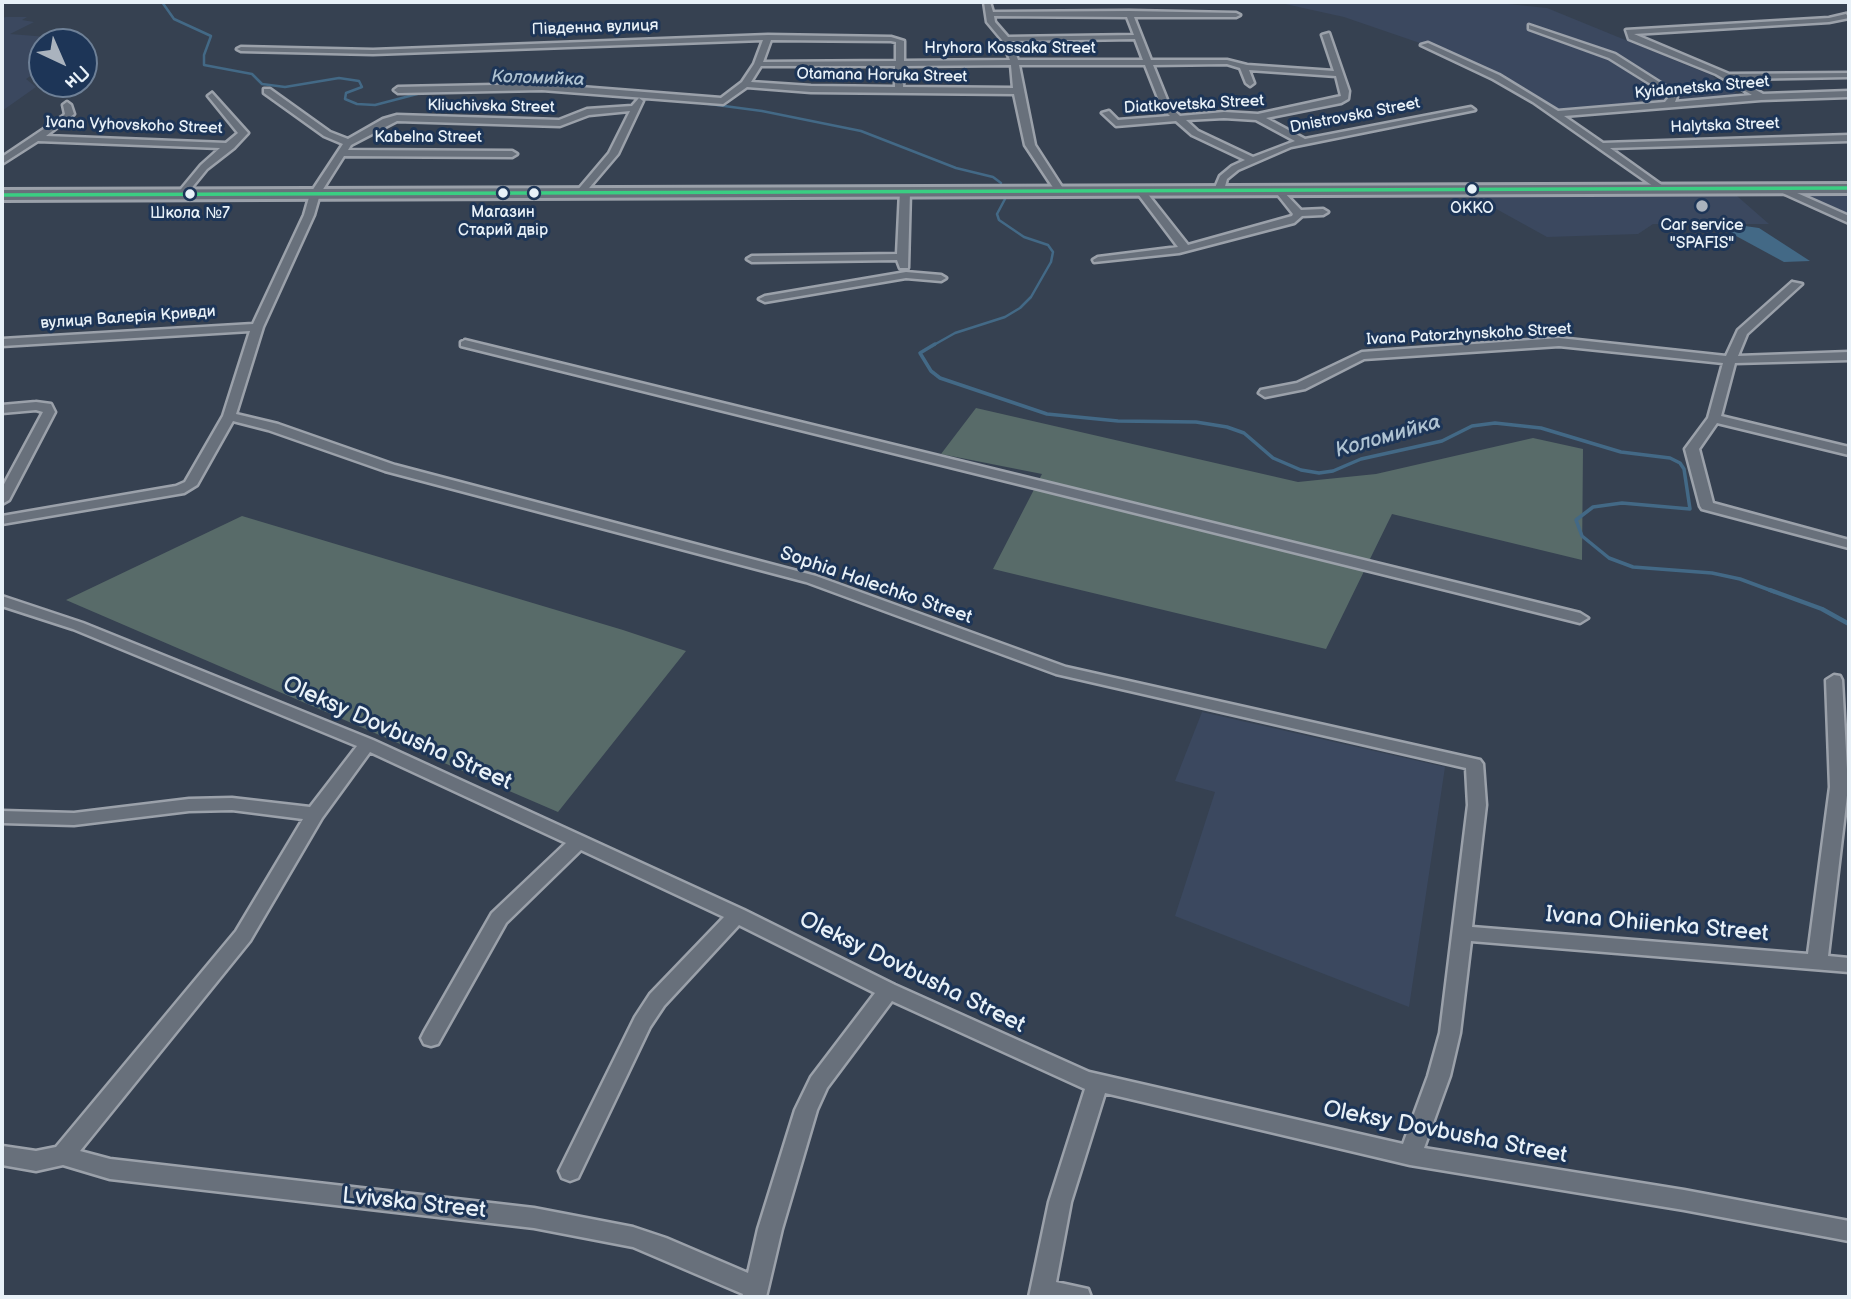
<!DOCTYPE html>
<html>
<head>
<meta charset="utf-8">
<style>
  body { margin:0 }
  #map { position:relative; width:1851px; height:1299px; overflow:hidden; background:#364151; font-family:"Balsamiq Sans",sans-serif }
  canvas { display:block }
  .frame { position:absolute; inset:0; border:4px solid #e8f1f8; pointer-events:none }
  .north { position:absolute; left:28px; top:28px; width:70px; height:70px; box-sizing:border-box; background:#1d3557; border:2px solid #6e8097; border-radius:50%; rotate:136deg; font-size:19px; font-weight:700; line-height:28px; text-align:center; color:#e8f1f8 }
  .north::after { content:''; display:block; margin:auto; width:24px; height:32px; background:#aab3be; clip-path:polygon(50% 0,100% 100%,50% 72%,0 100%) }
</style>
</head>
<body>
<div id="map">
<canvas width="1851" height="1299"></canvas>
<div class="frame"></div>
<div class="north">Пн</div>
</div>
<script>
const context = document.querySelector('canvas').getContext('2d');
context.lineJoin = 'round';
function paint(path, color) { context.fillStyle = color; context.fill(path, 'evenodd'); }
const toPath = rows => new Path2D(rows.map(r => 'M' + r).join(''));
function stroke(path, color, width, dash) { context.strokeStyle = color; context.lineWidth = width; context.lineCap = dash ? 'butt' : 'round'; context.setLineDash(dash || []); context.stroke(path); }
function drawText(font, color, halo, rows, align = 'center') {
  context.font = font + ' "Balsamiq Sans",sans-serif'; context.lineWidth = 6; context.setLineDash([]); context.textBaseline = 'middle'; context.strokeStyle = halo; context.fillStyle = color; for (const [text, x, y, turn = 0] of rows) {
    context.save(); context.translate(x, y); context.rotate((+turn || 0) * Math.PI / 180); context.textAlign = isNaN(turn) ? turn : align; if (halo) context.strokeText(text, 0, 0); context.fillText(text, 0, 0); context.restore();
  }
}
paint(toPath([
  [1276,2,1489,2,1547,8,1711,75,1739,95,1556,111,1518,84,1449,53,1344,17],
  [6,17,27,17,22,20,34,22,10,34,86,40,42,42,42,68,26,79,36,87,2,111,2,18],
  [1797,192,1849,194,1849,217],
  [1471,195,1737,196,1769,224,1653,224,1638,234,1547,237],
  [1202,712,1445,767,1409,1007,1175,916,1215,792,1175,781]
]), '#3b485f');
paint(toPath([
  [976,408,1298,482,1376,474,1533,438,1583,449,1582,560,1392,514,1326,649,993,569,1042,474,941,454],
  [242,516,623,630,686,651,558,812,66,600]
]), '#586b69');
paint(toPath([
  [1745,226,1759,228,1810,261,1784,262,1725,230]
]), '#436986');
stroke(toPath([
  [162,2,174,19,211,36,204,55,204,65,252,74,262,84,285,87,339,78,359,81,362,87,346,93,345,99,357,104,375,105,421,93,506,91],
  [564,92,653,98],
  [679,100,762,111,861,131,956,168,993,177,1001,183],
  [932,346,955,333,1005,317,1020,308,1031,297,1051,262,1053,252,1048,245,1024,237,999,220,997,214,1005,199]
]), '#436986', 2.5);
stroke(toPath([
  [935,344,920,353,931,371,940,378,1047,414,1118,421,1196,422,1227,427,1244,433,1273,458,1301,470,1319,473,1333,471,1361,459,1442,441,1472,426,1495,423,1541,428,1621,452,1670,458,1680,463,1684,469,1690,509,1622,503,1593,507,1576,520,1582,536,1609,558,1633,567,1712,573,1740,579,1775,592]
]), '#436986', 3.5);
stroke(toPath([
  [1770,590,1822,609,1849,624]
]), '#436986', 4.5);
const minor = toPath([
  [984,2,990,2,993,12,1129,11,1236,13,1240,15,1236,17,1134,17,1151,60,1227,60,1247,65,1334,71,1322,35,1329,33,1349,91,1348,99,1341,103,1266,118,1305,139,1471,107,1475,110,1291,147,1238,170,1227,179,1224,190,1219,193,1214,190,1220,176,1232,166,1245,160,1192,135,1176,121,1116,126,1102,113,1109,111,1118,120,1170,116,1162,108,1145,65,1019,65,1035,145,1064,190,1059,193,1056,192,1025,145,1014,94,811,92,747,87,723,104,542,90,398,93,394,90,398,87,542,84,721,98,742,82,754,64,763,40,373,54,241,51,237,49,241,47,373,50,768,35,891,37,904,41,904,61,1010,60,1002,40,987,22,984,2],
  [994,16,1127,17,1134,35,1008,37,995,22,994,16],
  [1135,39,1143,60,1018,60,1011,41,1135,39],
  [771,40,891,41,896,42,896,61,763,62,771,40],
  [1227,64,1240,68,1246,83,1250,86,1254,83,1249,70,1336,76,1341,96,1258,114,1224,112,1180,116,1170,107,1153,65,1227,64],
  [1011,65,1013,88,903,87,904,66,1011,65],
  [761,66,895,66,895,87,811,86,751,82,761,66],
  [1224,118,1256,120,1295,141,1253,157,1198,131,1186,120,1224,118],
  [1846,14,1849,18,1829,22,1634,34,1729,74,1849,73,1849,77,1737,79,1763,94,1849,91,1849,97,1761,100,1564,116,1603,143,1849,135,1849,141,1610,148,1663,186,1665,188,1660,191,1533,102,1493,79,1421,45,1428,43,1499,75,1558,111,1665,102,1670,96,1609,58,1529,29,1529,25,1615,54,1678,94,1675,102,1752,95,1716,74,1629,39,1626,30,1829,18,1846,14],
  [264,89,270,89,330,132,348,139,383,119,397,115,559,120,587,109,632,106,639,98,643,101,618,154,584,194,581,195,576,192,609,153,630,111,589,115,560,126,397,121,351,145,348,150,512,151,517,154,512,157,344,156,320,194,314,215,263,327,236,414,278,424,395,465,816,576,1066,667,1480,760,1483,764,1486,805,1472,927,1808,954,1830,787,1826,680,1834,675,1840,676,1842,680,1848,787,1828,956,1849,958,1849,972,1471,941,1460,1033,1450,1076,1424,1148,1684,1190,1849,1221,1849,1241,1684,1210,1410,1165,1105,1093,1071,1202,1056,1282,1088,1289,1091,1297,1029,1297,1049,1202,1085,1089,892,1001,827,1088,817,1110,782,1229,766,1297,742,1297,743,1294,633,1247,534,1228,110,1179,63,1165,36,1171,2,1165,2,1146,36,1151,56,1147,236,931,303,819,232,810,189,811,74,825,2,823,2,811,74,813,189,799,232,798,310,807,357,746,73,629,2,606,2,596,83,623,373,740,744,910,895,985,1089,1072,1403,1144,1428,1076,1440,1033,1468,805,1466,768,1056,674,806,582,385,471,268,430,233,421,197,485,184,493,2,524,2,516,176,486,185,482,223,416,250,331,2,346,2,339,253,324,304,215,310,194,343,144,324,136,264,93,264,89],
  [370,752,566,843,492,913,424,1032,421,1038,424,1044,431,1046,438,1044,506,923,581,850,724,917,650,994,635,1017,559,1171,562,1178,570,1181,578,1178,650,1027,664,1006,739,925,875,993,811,1077,795,1110,758,1229,748,1273,666,1238,633,1227,534,1208,110,1159,80,1151,250,941,322,818,370,752],
  [212,93,248,133,234,148,207,169,185,196,177,194,201,165,220,148,38,141,2,164,2,157,63,116,65,114,63,105,67,102,71,105,74,114,46,136,226,143,238,133,208,96,212,93],
  [1779,185,1849,216,1849,223,1776,190,1774,188,1779,185],
  [1140,187,1143,188,1188,245,1292,216,1293,214,1274,190,1279,187,1301,210,1323,209,1328,212,1323,215,1302,216,1294,223,1179,253,1094,262,1093,260,1098,257,1178,247,1135,190,1140,187],
  [905,188,910,191,908,268,900,268,897,260,752,262,747,259,752,256,897,254,900,191,905,188],
  [906,272,941,275,946,278,941,281,906,278,765,302,759,299,765,296,906,272],
  [1792,282,1802,284,1747,334,1738,356,1849,352,1849,360,1735,363,1721,416,1849,447,1849,455,1717,423,1699,449,1713,503,1849,540,1849,548,1702,509,1700,506,1685,449,1708,418,1723,363,1559,346,1364,359,1305,389,1265,397,1259,393,1261,390,1297,383,1362,352,1559,338,1726,356,1738,330,1792,282],
  [465,340,1580,613,1588,618,1580,623,461,346,461,342,465,340],
  [36,402,51,404,55,412,9,500,2,504,2,488,43,412,36,410,2,413,2,405,36,402]
]);
const primary = toPath([
  [1849,184,1849,193,2,200,2,190,1849,184]
]);
stroke(minor, '#9ba1aa', 5);
stroke(primary, '#9ba1aa', 6);
paint(minor, '#68707b');
paint(primary, '#68707b');
stroke(toPath([
  [2,195,1849,188]
]), '#3ace82', 3.5);
for (const [x, y, r, color] of [
  [1472,189,6,"#e8f1f8"],
  [503,193,6,"#e8f1f8"],
  [534,193,6,"#e8f1f8"],
  [190,194,6,"#e8f1f8"],
  [1702,206,7,"#aab3be"]
]) { const dot = new Path2D(); dot.arc(x, y, r, 0, 2 * Math.PI); context.fillStyle = color; context.fill(dot); stroke(dot, '#1d3557', 2.5); }
drawText('16px', '#e8f1f8', '#1d3557', [
  ["Південна вулиця",595,28,-2],
  ["Hryhora Kossaka Street",1010,49],
  ["Otamana Horuka Street",882,76,1],
  ["Kyidanetska Street",1702,88,-5],
  ["Diatkovetska Street",1194,105,-3],
  ["Kliuchivska Street",491,107,1],
  ["Dnistrovska Street",1355,116,-11],
  ["Ivana Vyhovskoho Street",134,126,2],
  ["Halytska Street",1725,126,-2],
  ["Kabelna Street",428,138],
  ["вулиця Валерія Кривди",128,318,-4],
  ["Ivana Patorzhynskoho Street",1469,335,-3]
]);
drawText('16px', '#e8f1f8', '#1d3557', [
  ["ОККО",1472,209],
  ["Магазин",503,213],
  ["Старий двір",503,231],
  ["Школа №7",190,214]
]);
drawText('16px', '#e8f1f8', '#1d3557', [
  ["Car service",1702,226],
  ["\"SPAFIS\"",1702,244]
]);
drawText('italic 18px', '#afc3d2', '#1d3557', [
  ["Коломийка",538,79,2]
]);
drawText('19px', '#e8f1f8', '#1d3557', [
  ["Sophia Halechko Street",876,586,19]
]);
drawText('italic 21px', '#afc3d2', '#1d3557', [
  ["Коломийка",1388,437,-16]
]);
drawText('23px', '#e8f1f8', '#1d3557', [
  ["Oleksy Dovbusha Street",397,734,24],
  ["Ivana Ohiienka Street",1657,925,5],
  ["Oleksy Dovbusha Street",912,973,26],
  ["Oleksy Dovbusha Street",1445,1133,11],
  ["Lvivska Street",414,1204,6]
]);
</script>
</body>
</html>
